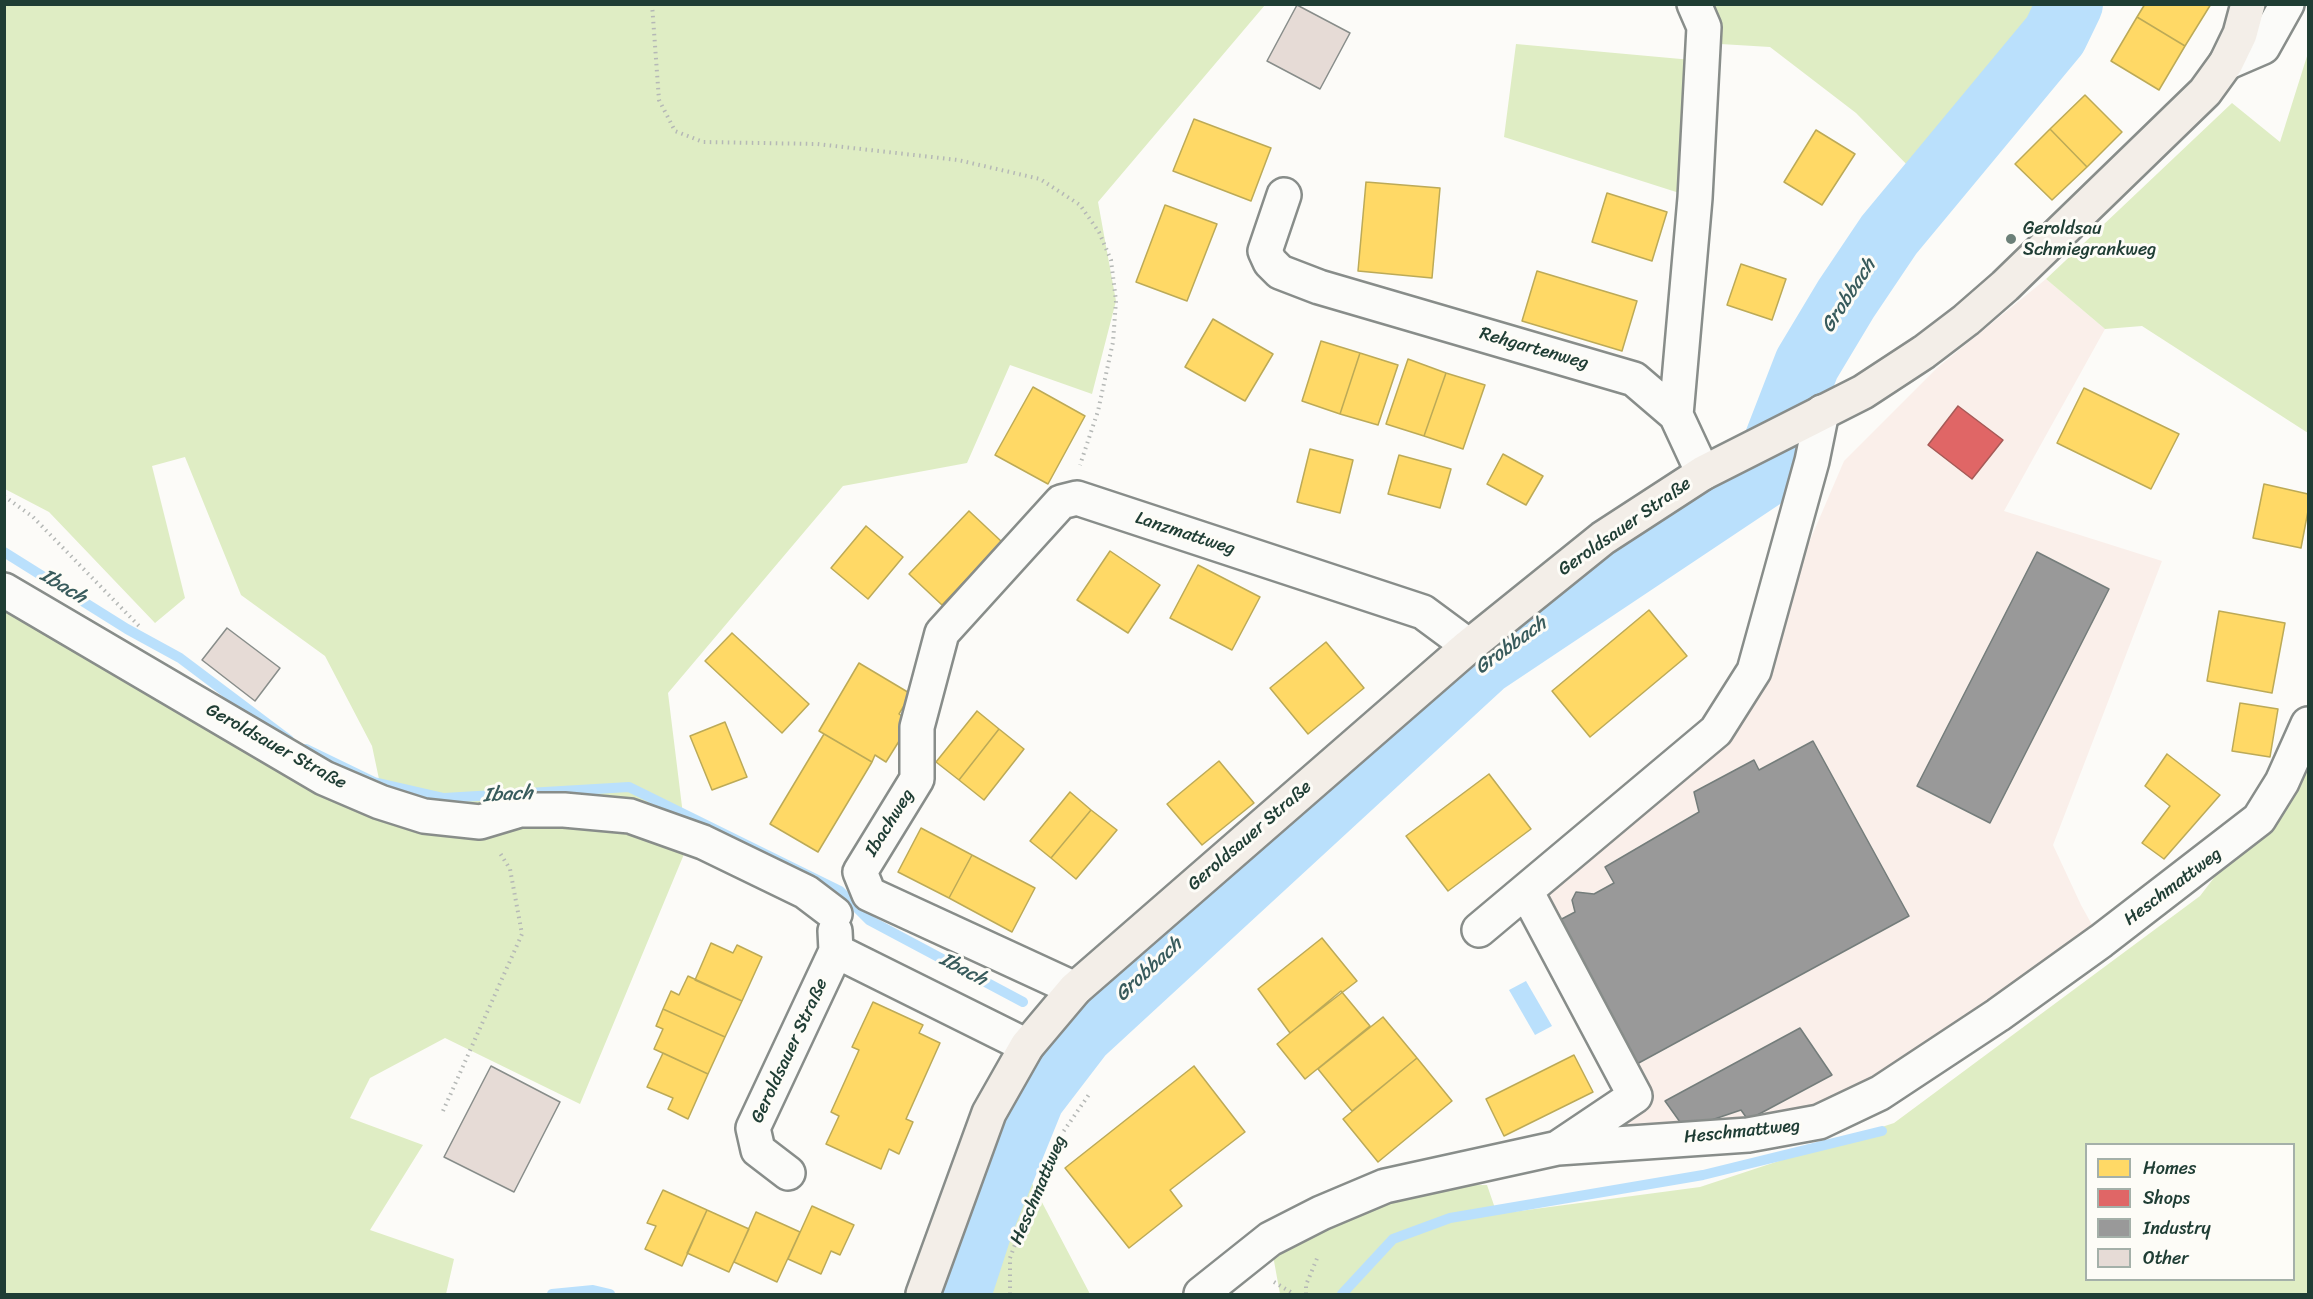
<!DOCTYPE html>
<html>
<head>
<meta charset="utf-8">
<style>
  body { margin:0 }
  #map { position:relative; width:2313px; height:1299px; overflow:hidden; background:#fcfbf8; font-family:Sriracha,sans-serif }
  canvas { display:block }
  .frame { position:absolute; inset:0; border:6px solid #1f3d34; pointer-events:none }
  .legend { position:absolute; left:2085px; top:1143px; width:210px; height:138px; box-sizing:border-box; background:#fdfcf7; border:2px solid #a4b0a9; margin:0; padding:8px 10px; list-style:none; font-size:18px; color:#1f3d34 }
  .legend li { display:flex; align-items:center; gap:12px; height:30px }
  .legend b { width:30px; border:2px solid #a4b0a9 }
</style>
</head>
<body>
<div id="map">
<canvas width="2313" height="1299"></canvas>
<div class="frame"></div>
<ul class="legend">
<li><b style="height:16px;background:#ffd966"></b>Homes</li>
<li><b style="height:16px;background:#e06666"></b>Shops</li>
<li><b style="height:16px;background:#999"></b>Industry</li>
<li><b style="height:16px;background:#e6dbd6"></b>Other</li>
</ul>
</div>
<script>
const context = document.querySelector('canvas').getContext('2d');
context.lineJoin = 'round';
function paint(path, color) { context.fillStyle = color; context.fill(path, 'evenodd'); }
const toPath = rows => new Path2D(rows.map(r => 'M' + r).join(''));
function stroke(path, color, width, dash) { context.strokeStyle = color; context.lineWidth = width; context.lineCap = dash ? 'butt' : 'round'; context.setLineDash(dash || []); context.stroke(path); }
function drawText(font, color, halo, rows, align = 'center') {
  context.font = font + ' Sriracha,sans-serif'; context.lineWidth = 6; context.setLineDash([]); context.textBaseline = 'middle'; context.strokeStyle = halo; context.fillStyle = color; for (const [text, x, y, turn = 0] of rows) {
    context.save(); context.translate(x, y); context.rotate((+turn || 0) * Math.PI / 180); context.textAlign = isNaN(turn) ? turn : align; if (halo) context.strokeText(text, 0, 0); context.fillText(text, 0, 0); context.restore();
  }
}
paint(toPath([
  [2046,279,2105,329,2004,511,2162,561,2053,845,2081,905,2101,941,1819,1122,1558,1148,1634,1096,1526,891,1716,731,1754,671,1844,461,1937,368]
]), '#faefea');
paint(toPath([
  [5,5,1265,5,1098,202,1116,301,1092,394,1010,365,967,463,843,486,668,693,687,847,580,1104,445,1038,370,1078,350,1118,423,1145,370,1230,454,1259,446,1294,5,1294,4,570,136,652,324,778,479,821,379,779,372,746,325,656,241,595,185,457,152,466,185,598,155,623,49,512,5,489],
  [1707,5,2058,5,2052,22,1922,180,1856,113,1770,47,1704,43],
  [1516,44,1703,61,1695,198,1504,137],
  [2308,53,2308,433,2142,326,2105,329,2046,279,2232,103,2280,142],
  [2308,745,2308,1294,1280,1294,1270,1239,1385,1186,1487,1185,1497,1214,1700,1187,1894,1123,2200,896,2259,819],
  [2086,1144,2294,1144,2294,1280,2086,1280],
  [1001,1124,1090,1294,940,1294]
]), '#dfedc4');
paint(toPath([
  [1526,981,1552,1026,1535,1035,1509,990]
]), '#bae0fc');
const homes = toPath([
  [2145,4,2211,4,2185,46,2137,17,2145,4],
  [2137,17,2185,46,2159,90,2111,61,2137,17],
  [2085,95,2122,132,2087,167,2050,129,2085,95],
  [1194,119,1271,148,1251,201,1173,171,1194,119],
  [2050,129,2087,167,2052,200,2015,164,2050,129],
  [1816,130,1855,154,1822,205,1784,182,1816,130],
  [1366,182,1440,188,1432,278,1358,271,1366,182],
  [1607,193,1667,212,1652,261,1592,242,1607,193],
  [1165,205,1217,224,1187,301,1136,282,1165,205],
  [1741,264,1786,279,1772,320,1727,305,1741,264],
  [1537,271,1637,301,1622,351,1522,321,1537,271],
  [1213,319,1273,354,1245,401,1185,367,1213,319],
  [1321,341,1360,353,1340,414,1302,401,1321,341],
  [1360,353,1398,365,1378,425,1340,414,1360,353],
  [1408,359,1446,373,1424,436,1386,424,1408,359],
  [1446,373,1485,385,1463,449,1424,436,1446,373],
  [1033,387,1085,416,1048,484,995,455,1033,387],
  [2084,388,2179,434,2151,489,2057,443,2084,388],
  [1310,449,1353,460,1340,513,1297,502,1310,449],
  [1503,454,1543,476,1526,505,1487,484,1503,454],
  [1399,455,1451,469,1440,508,1388,494,1399,455],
  [2264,484,2308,494,2308,511,2301,548,2253,538,2264,484],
  [969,511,1002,542,942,605,909,574,969,511],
  [866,526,903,557,868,599,831,568,866,526],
  [1110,551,1160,585,1128,633,1077,600,1110,551],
  [1198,565,1260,597,1232,650,1170,618,1198,565],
  [1649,610,1687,656,1590,737,1552,691,1649,610],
  [2219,611,2285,623,2272,693,2207,681,2219,611],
  [732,633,809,704,782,733,705,661,732,633],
  [1326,642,1364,688,1308,734,1270,688,1326,642],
  [859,663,911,694,899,714,911,722,886,762,875,755,872,762,819,731,859,663],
  [2240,703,2278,709,2270,757,2232,751,2240,703],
  [977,711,999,729,959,780,936,762,977,711],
  [725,722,747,777,712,790,690,736,725,722],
  [999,729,1024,749,984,800,959,780,999,729],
  [824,734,872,762,818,852,770,824,824,734],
  [2167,754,2220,795,2164,859,2142,843,2170,806,2145,786,2167,754],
  [1219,761,1254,803,1202,845,1167,804,1219,761],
  [1489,774,1531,829,1448,891,1406,836,1489,774],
  [1070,792,1091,810,1051,858,1030,841,1070,792],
  [1091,810,1117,830,1076,879,1051,858,1091,810],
  [921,828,972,855,949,898,898,872,921,828],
  [972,855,1035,888,1012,932,949,898,972,855],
  [1322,938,1357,981,1290,1033,1258,989,1322,938],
  [711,943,733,953,737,945,762,957,742,1001,695,980,711,943],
  [688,976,742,1001,725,1037,663,1009,671,991,679,995,688,976],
  [1341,991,1370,1026,1305,1079,1277,1044,1341,991],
  [873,1002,923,1025,919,1033,940,1043,906,1119,913,1122,899,1154,889,1149,881,1169,826,1144,839,1116,831,1112,859,1050,852,1047,873,1002],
  [663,1009,725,1037,708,1074,654,1049,663,1029,656,1026,663,1009],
  [1383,1017,1417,1058,1352,1111,1318,1069,1383,1017],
  [663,1053,708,1074,688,1119,668,1109,673,1098,647,1087,663,1053],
  [1574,1055,1593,1092,1504,1136,1486,1099,1574,1055],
  [1417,1058,1452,1101,1378,1162,1343,1119,1417,1058],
  [1194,1066,1245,1132,1170,1190,1182,1206,1129,1248,1065,1168,1194,1066],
  [663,1190,707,1210,682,1266,645,1249,656,1226,647,1223,663,1190],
  [812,1206,854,1225,840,1255,831,1251,821,1274,788,1259,812,1206],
  [707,1210,749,1229,729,1272,687,1253,707,1210],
  [756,1212,800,1232,777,1282,734,1262,756,1212]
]);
paint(homes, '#ffd966');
stroke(homes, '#bcaa57', 1.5);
const shops = toPath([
  [1958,406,2003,440,1972,479,1928,445,1958,406]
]);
paint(shops, '#e06666');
stroke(shops, '#a65a57', 1.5);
const industry = toPath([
  [2037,552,2109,589,1990,823,1917,786,2037,552],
  [1813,741,1909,916,1635,1065,1556,922,1575,912,1572,900,1576,892,1594,894,1614,883,1605,867,1699,812,1694,792,1754,760,1759,770,1813,741],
  [1800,1028,1832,1075,1748,1120,1741,1110,1685,1129,1665,1101,1800,1028]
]);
paint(industry, '#999');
stroke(industry, '#747d7b', 1.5);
stroke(toPath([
  [4,552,127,629,180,658,289,740],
  [306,749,374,782,444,798,629,787,840,891,869,920,1023,1002],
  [552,1294,593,1290,610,1294],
  [1342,1294,1393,1239,1450,1218,1703,1175,1882,1131]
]), '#bae0fc', 10);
stroke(toPath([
  [958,1294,982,1220,1032,1097,1081,1033,1484,662,1764,475,1807,364,1846,299,1889,235,2055,35,2070,4]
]), '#bae0fc', 66);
const building = toPath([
  [1297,5,1350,33,1320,89,1267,61,1297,5],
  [227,628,280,668,255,701,202,660,227,628],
  [491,1066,560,1102,514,1192,444,1157,491,1066]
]);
paint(building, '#e6dbd6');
stroke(building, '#888d8a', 1.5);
const minor = toPath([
  [2226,63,2263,47,2287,4],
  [1284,195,1265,251,1270,262,1280,272,1319,287,1634,379,1676,415,1703,473],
  [1676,415,1695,198,1704,27,1694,4],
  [4,590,324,778,380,802,424,816,480,822,520,810,564,810,630,816,703,842,806,892,835,914],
  [1526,891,1635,1096,1559,1147],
  [1479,930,1716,731,1754,671,1812,461,1822,412],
  [835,931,836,951,1027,1046],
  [1075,989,869,894,860,872,917,779,917,727,942,633,1061,502,1077,498,1423,612,1469,646],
  [788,1173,758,1150,753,1128,836,951],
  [1201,1294,1270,1239,1321,1213,1385,1186,1558,1148,1748,1135,1819,1122,1880,1093,1998,1015,2101,941,2259,819,2282,782,2308,724]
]);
const major = toPath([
  [923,1294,989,1113,1027,1046,1075,989,1469,646,1603,538,1703,473,1863,392,1924,352,1966,320,2005,286,2205,92,2226,63,2240,34,2248,4]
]);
stroke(minor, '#888d8a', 38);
stroke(major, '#888d8a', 38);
stroke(toPath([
  [652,4,659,100,675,131,703,142,817,144,958,160,1040,179,1080,205,1099,232,1111,260,1116,301,1113,342,1098,411,1080,465],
  [4,496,33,517,139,626],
  [443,1111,522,934,510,869,500,853],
  [1274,1282,1294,1294],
  [1010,1294,1010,1258,1034,1193,1059,1138,1090,1093],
  [1306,1294,1306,1285,1318,1256]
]), '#b5b8b6', 4, [1.5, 4.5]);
stroke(minor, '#fbfbf9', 33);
stroke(major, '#f3eee8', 33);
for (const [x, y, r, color] of [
  [2011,239,6,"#6c8079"]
]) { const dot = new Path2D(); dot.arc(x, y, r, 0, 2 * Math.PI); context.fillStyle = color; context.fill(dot); stroke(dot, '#fdfcf7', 2); }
drawText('18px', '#1f3d34', '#fdfcf7', [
  ["Geroldsau",2023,229],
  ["Schmiegrankweg",2023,250]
], 'left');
drawText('18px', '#1f3d34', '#fdfcf7', [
  ["Rehgartenweg",1534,349,16],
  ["Geroldsauer Straße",1625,527,-35],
  ["Lanzmattweg",1185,534,18],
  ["Geroldsauer Straße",276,747,29],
  ["Ibachweg",890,823,-58],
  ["Geroldsauer Straße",1250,836,-41],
  ["Heschmattweg",2173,887,-37],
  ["Geroldsauer Straße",790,1051,-65],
  ["Heschmattweg",1742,1132,-6],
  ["Heschmattweg",1039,1190,-67]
]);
drawText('italic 20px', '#385b5c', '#fdfcf7', [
  ["Grobbach",1849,296,-57],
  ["Ibach",63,587,31],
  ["Grobbach",1511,646,-36],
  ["Ibach",508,795,-3],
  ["Ibach",963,970,28],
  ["Grobbach",1149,970,-43]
]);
</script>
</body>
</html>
